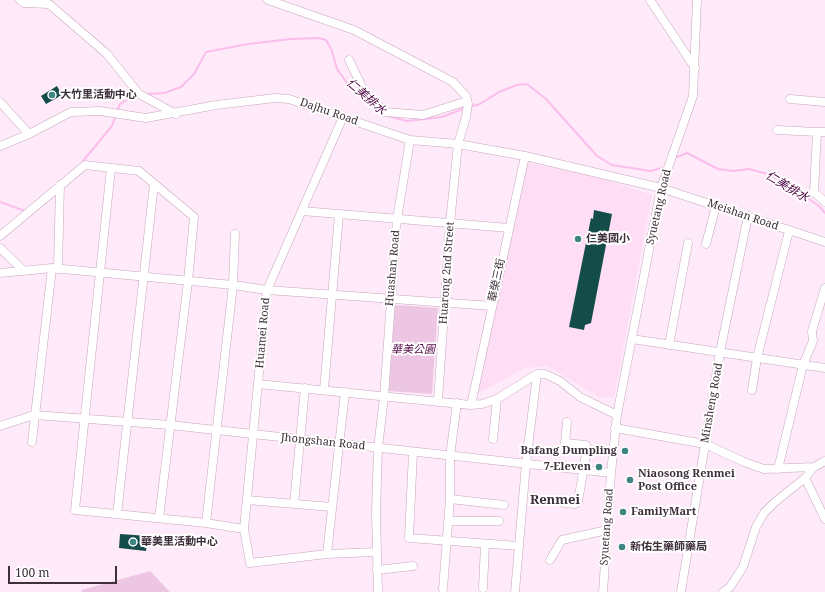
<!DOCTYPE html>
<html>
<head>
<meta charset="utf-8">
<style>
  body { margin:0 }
  #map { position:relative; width:825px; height:592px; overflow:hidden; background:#feeaf9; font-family:"Noto Serif",serif }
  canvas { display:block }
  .scale { position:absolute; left:8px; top:566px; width:109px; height:18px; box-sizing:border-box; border:2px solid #3d303a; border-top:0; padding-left:5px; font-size:12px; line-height:14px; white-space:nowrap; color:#3d303a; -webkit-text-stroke:3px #fff; paint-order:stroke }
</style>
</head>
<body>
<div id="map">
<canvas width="825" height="592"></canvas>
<div class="scale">100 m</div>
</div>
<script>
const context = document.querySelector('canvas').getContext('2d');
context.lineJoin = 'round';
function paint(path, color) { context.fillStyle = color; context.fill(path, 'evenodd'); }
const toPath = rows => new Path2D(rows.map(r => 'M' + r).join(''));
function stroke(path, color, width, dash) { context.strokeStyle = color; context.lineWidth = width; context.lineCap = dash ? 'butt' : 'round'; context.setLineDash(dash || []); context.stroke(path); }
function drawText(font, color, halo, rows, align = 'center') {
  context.font = font + ' "Noto Serif","Noto Sans TC",serif'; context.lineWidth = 4; context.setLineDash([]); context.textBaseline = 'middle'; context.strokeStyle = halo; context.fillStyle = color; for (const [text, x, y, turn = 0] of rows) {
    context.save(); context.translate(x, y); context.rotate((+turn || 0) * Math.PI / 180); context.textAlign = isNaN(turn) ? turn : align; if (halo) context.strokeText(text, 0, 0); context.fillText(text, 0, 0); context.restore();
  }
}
paint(toPath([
  [528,163,591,175,652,195,614,397,599,397,547,366,525,368,477,394]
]), '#feddf5');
paint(toPath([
  [395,305,438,308,432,394,389,391],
  [150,571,170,592,81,592,82,590]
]), '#ecc6e2');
stroke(toPath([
  [146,94,164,93,181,87,194,74,206,52,248,44,291,39,318,38,326,40,332,51,337,69,347,83,361,97,379,112],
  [469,107,480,104,499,92,517,85,527,84,546,99,597,156,612,165,651,171,661,168],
  [117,111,120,104,135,95],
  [388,116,407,121,442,117,465,108],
  [677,157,687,153,718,169,733,171,749,169,768,174,801,193,820,207,825,213],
  [83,161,112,126,116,115],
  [0,202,25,211]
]), '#fcbdec', 2);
paint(toPath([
  [57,86,62,95,46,104,41,96],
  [594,210,612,214,591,323,585,325,584,330,569,327,591,218,593,219],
  [120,534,148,536,146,551,119,548]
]), '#134c49');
const minor = toPath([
  [20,0,24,3,49,4,107,54,139,94,176,114],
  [268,0,354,30,453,82,466,96,468,104,466,117,458,144,450,223,438,401],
  [650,0,695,68],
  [349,60,365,93,385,112,423,115,467,101],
  [790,99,825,102],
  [0,102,29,134],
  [343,117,267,290,244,529,250,563,327,554,377,552],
  [777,130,817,132],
  [825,132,817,132,814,192,825,202],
  [0,146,29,134,71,112,100,111,146,118,216,105,275,98,289,99,410,140,458,144,525,156,661,188,825,242],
  [111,168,75,510,206,523,244,529],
  [302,211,509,228],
  [0,236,85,165,139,171,194,217,188,281,159,518],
  [706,244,716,206],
  [0,248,24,271],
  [58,269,60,185],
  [0,273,52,268,233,285,267,290,492,306],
  [632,339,825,368],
  [669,345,688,243],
  [258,384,471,405,482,404,497,399,537,374,545,374,560,381,580,397,617,415],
  [324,389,339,215],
  [752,390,757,358,789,231],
  [471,405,525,156],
  [0,426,34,415,170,425,611,473],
  [615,428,705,444,744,462,764,469,814,467],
  [493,439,497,399],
  [32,442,52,268],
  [413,452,409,538,519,546],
  [778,469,803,365,813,341,812,331,825,288],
  [805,478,825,519],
  [450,499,504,505],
  [247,500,332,507],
  [564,503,575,504,578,502,586,454,586,445,565,443,567,422],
  [294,504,305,388],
  [117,514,154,184],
  [448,521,499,521],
  [206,523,233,285,235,234],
  [327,554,345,392],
  [550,560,562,540,607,530],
  [377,570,413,566],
  [483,588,485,544],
  [443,589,450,499,450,456,457,403],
  [378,592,376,513,378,448,384,397,397,219,410,140],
  [515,592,526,464,537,374],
  [603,592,611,473,617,415,661,188,693,96,697,0],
  [681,592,720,352,748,216],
  [723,592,730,587,743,567,756,527,764,513,775,502,805,478,814,467,825,461]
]);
stroke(minor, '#c6a5bd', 9);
stroke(minor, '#fff', 8);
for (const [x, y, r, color] of [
  [52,95,4,"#3e8582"],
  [578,239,4,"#3e8582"],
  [625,451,4,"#3e8582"],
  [599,467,4,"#3e8582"],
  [630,480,4,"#3e8582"],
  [623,512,4,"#3e8582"],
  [133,542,4,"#3e8582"],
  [622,547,4,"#3e8582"]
]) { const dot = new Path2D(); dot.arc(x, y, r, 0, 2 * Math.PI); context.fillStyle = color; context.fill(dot); stroke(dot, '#fff', 1.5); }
drawText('bold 11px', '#3d303a', '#fff', [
  ["大竹里活動中心",60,95],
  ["仁美國小",586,239],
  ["Bafang Dumpling",617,451,"right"],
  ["7-Eleven",591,467,"right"],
  ["Niaosong Renmei",638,474],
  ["Post Office",638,487],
  ["FamilyMart",631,512],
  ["華美里活動中心",141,542],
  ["新佑生藥師藥局",630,547]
], 'left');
drawText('11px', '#3d303a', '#fff', [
  ["Dajhu Road",329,112,19],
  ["Syuetang Road",659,207,-77],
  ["Meishan Road",743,215,19],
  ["Huashan Road",393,268,-85],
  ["Huarong 2nd Street",447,273,-86],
  ["華榮三街",497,280,-78],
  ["Huamei Road",263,333,-85],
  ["Minsheng Road",712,403,-80],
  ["Jhongshan Road",323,442,6],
  ["Syuetang Road",607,527,-86]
]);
drawText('italic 11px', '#550c4a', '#fff', [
  ["華美公園",413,350]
]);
drawText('italic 12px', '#4e0343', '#fff', [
  ["仁美排水",366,97,41],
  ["仁美排水",787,187,31]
]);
drawText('bold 13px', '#3d303a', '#fff', [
  ["Renmei",555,500]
]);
</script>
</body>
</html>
